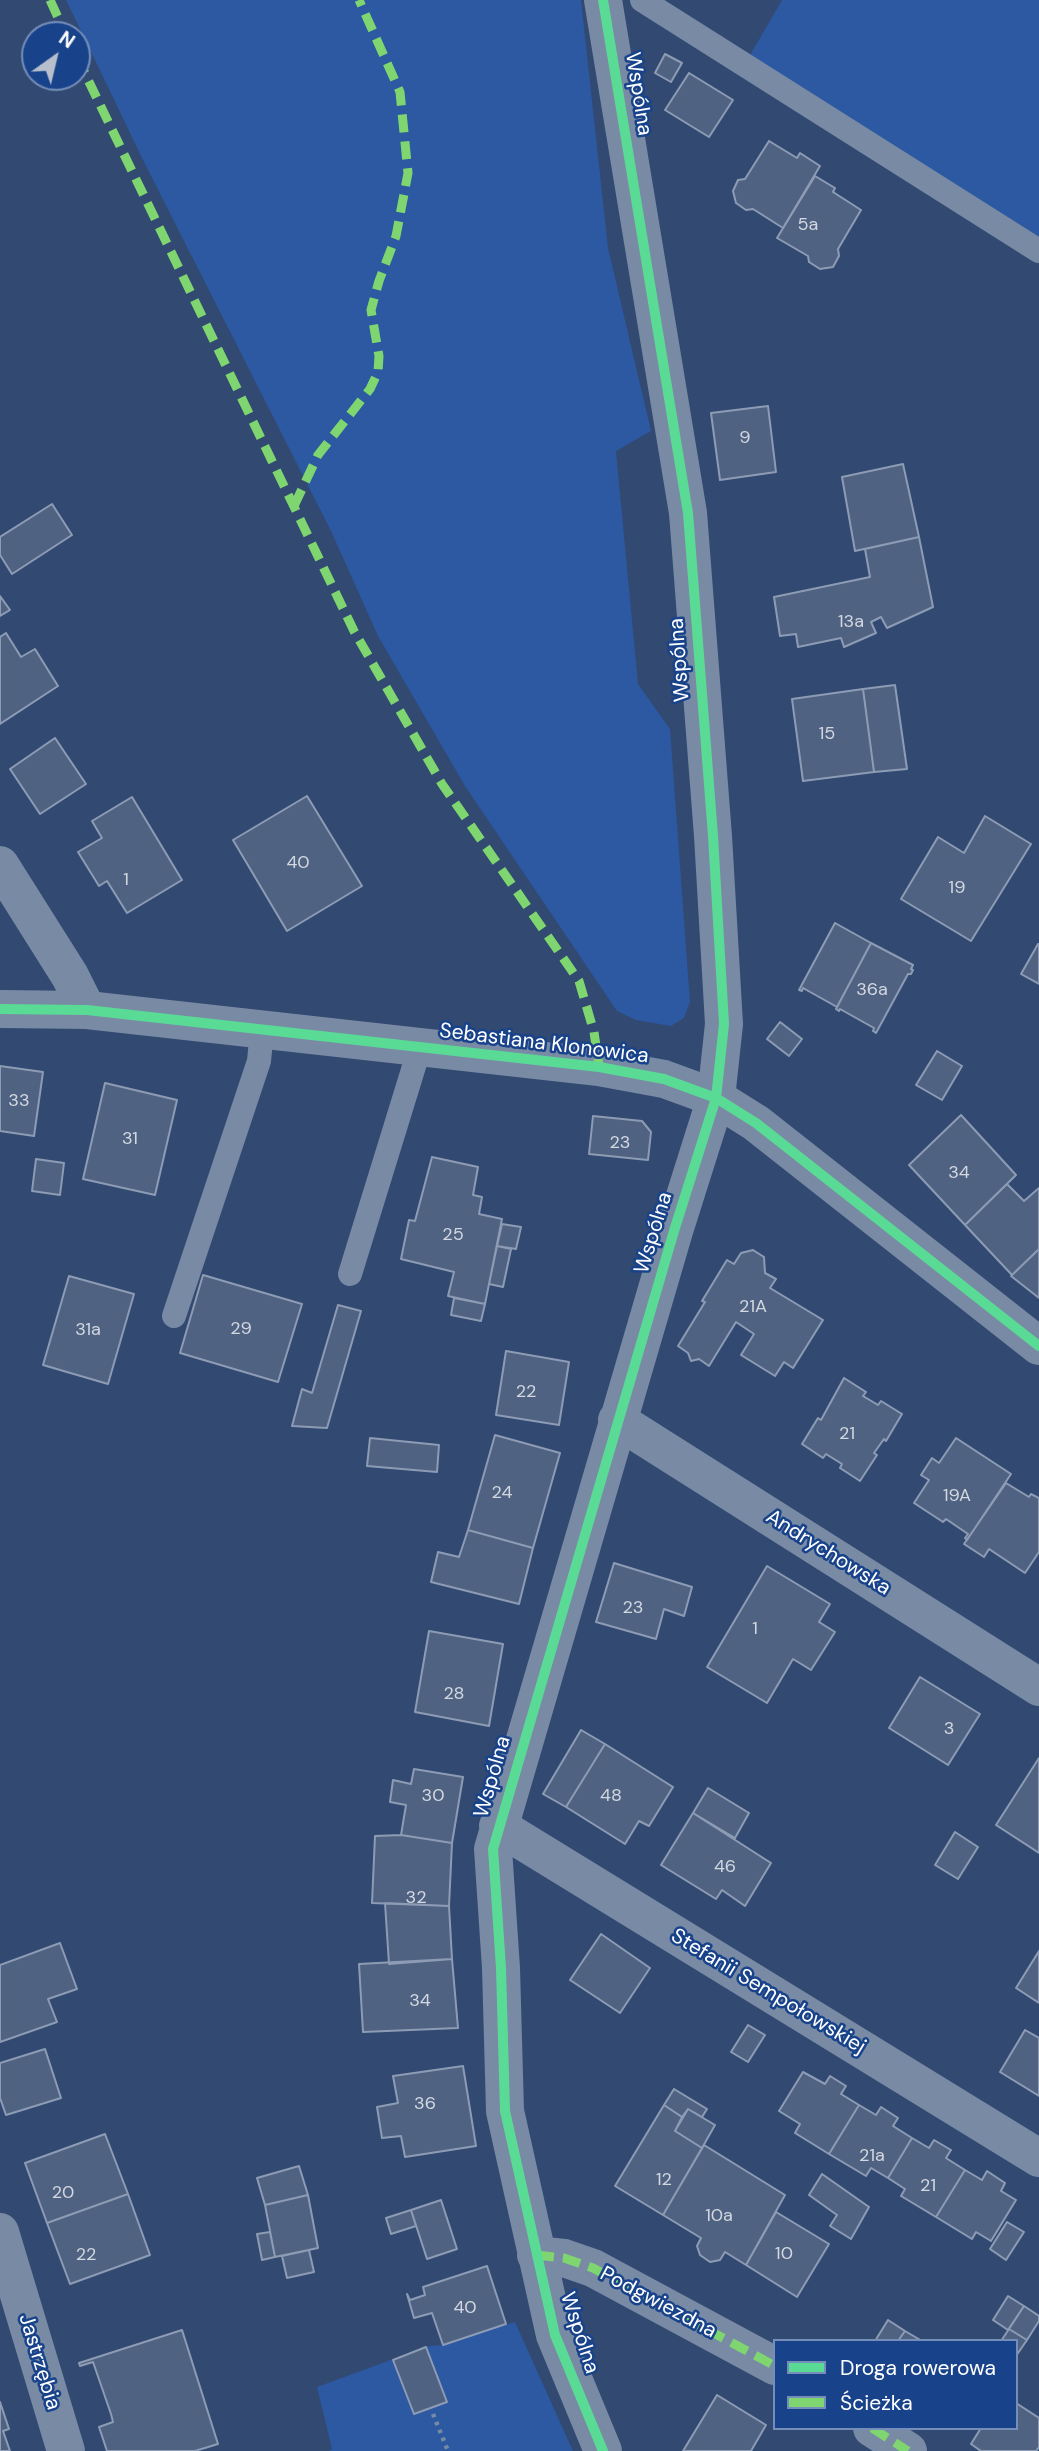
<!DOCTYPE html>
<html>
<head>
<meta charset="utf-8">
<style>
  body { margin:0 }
  #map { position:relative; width:1039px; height:2451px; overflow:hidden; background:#324971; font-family:"DM Sans",sans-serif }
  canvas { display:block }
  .legend { position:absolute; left:773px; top:2339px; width:245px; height:91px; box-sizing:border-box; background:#18438b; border:2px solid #748eb9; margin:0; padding:9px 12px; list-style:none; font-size:21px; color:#fff }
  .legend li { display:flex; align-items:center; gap:14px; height:35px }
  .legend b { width:35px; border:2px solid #748eb9 }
  .north { position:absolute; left:21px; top:21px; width:70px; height:70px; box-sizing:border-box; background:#18438b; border:2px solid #748eb9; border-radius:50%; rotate:34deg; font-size:19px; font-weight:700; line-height:28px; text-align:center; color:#fff }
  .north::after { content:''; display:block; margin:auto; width:24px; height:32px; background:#b7bfcd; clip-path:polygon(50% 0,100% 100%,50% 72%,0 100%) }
</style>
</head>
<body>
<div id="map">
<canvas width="1039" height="2451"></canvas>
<ul class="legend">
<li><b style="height:9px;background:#5adb95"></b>Droga rowerowa</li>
<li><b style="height:9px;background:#7fd670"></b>Ścieżka</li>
</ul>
<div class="north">N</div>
</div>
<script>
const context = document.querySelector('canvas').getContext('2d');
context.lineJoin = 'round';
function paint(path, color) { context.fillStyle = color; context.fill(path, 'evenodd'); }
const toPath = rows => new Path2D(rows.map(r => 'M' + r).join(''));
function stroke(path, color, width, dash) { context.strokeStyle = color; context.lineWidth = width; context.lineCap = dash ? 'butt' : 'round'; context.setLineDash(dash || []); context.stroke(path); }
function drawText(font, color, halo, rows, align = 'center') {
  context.font = font + ' "DM Sans",sans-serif'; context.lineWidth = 5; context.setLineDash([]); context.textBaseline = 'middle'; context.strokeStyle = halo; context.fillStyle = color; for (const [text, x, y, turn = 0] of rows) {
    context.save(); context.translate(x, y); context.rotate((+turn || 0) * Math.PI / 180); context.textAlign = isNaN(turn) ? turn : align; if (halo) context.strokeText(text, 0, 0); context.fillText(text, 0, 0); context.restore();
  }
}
paint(toPath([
  [66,0,581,0,608,248,651,431,616,451,638,684,670,729,690,1002,684,1018,671,1026,636,1020,617,1011,465,786,378,636,331,531,144,162],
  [782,0,1039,0,1039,238,749,57],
  [515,2322,573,2451,329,2451,332,2449,317,2387,429,2346,443,2345]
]), '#2c59a1');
const building = toPath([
  [665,54,682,63,671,82,655,73,665,54],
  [689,73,733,100,709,137,665,110,689,73],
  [769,141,797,158,800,153,820,166,783,228,753,209,746,210,736,203,733,191,738,180,745,179,769,141],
  [815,176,835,188,833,192,861,210,838,249,839,256,833,267,820,269,809,262,808,256,777,238,815,176],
  [768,406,776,472,720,480,711,413,768,406],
  [903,464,919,537,855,551,842,477,903,464],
  [52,504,72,535,12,574,0,555,0,537,52,504],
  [919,537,933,607,887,628,881,617,871,622,876,633,844,647,841,638,798,647,796,634,780,636,774,597,870,577,865,549,919,537],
  [0,596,10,610,0,616,0,596],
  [6,633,21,657,35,649,58,686,0,724,0,637,6,633],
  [895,685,907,769,874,772,863,689,895,685],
  [863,689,874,772,803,781,792,699,863,689],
  [55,738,86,784,40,814,10,769,55,738],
  [307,796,362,886,287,931,233,840,307,796],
  [132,797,182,880,127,913,107,881,99,886,78,852,102,838,92,821,132,797],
  [985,816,1031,844,971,941,901,899,938,837,964,853,985,816],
  [835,923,871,943,837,1007,803,988,802,991,799,990,835,923],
  [871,943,913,965,911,969,913,970,911,974,908,974,876,1033,873,1031,874,1028,840,1009,839,1011,836,1009,871,943],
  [1038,944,1039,945,1039,984,1021,974,1038,944],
  [780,1022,802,1039,789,1056,767,1039,780,1022],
  [937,1051,962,1066,942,1100,916,1085,937,1051],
  [0,1066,43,1072,34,1136,0,1131,0,1066],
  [105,1083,177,1100,155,1195,83,1179,105,1083],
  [961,1115,1016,1175,965,1225,909,1165,961,1115],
  [593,1116,642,1121,651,1132,648,1160,589,1154,593,1116],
  [432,1157,478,1167,473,1195,482,1197,479,1214,502,1219,485,1304,448,1296,454,1272,401,1259,409,1220,415,1221,432,1157],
  [36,1159,64,1163,60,1195,32,1191,36,1159],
  [1007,1184,1024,1201,1039,1188,1039,1249,1012,1275,965,1225,1007,1184],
  [502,1224,521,1227,516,1249,497,1246,502,1224],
  [497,1246,511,1249,503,1287,489,1284,497,1246],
  [1039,1249,1039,1298,1011,1276,1039,1249],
  [753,1250,764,1257,765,1273,776,1279,770,1288,823,1320,793,1368,784,1362,775,1376,741,1355,754,1334,736,1322,709,1366,699,1359,691,1361,688,1353,678,1346,705,1302,702,1301,727,1260,734,1264,741,1253,753,1250],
  [203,1275,302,1304,278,1382,180,1353,203,1275],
  [69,1276,134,1294,108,1384,43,1365,69,1276],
  [454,1298,485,1304,481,1321,451,1315,454,1298],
  [338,1305,361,1311,327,1428,292,1426,302,1389,312,1393,338,1305],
  [506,1351,569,1362,559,1425,496,1415,506,1351],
  [844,1378,866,1392,863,1396,878,1405,881,1401,902,1414,886,1441,884,1439,874,1453,877,1455,860,1481,840,1468,842,1464,826,1454,823,1458,802,1444,818,1418,821,1420,844,1378],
  [495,1435,560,1453,533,1548,468,1530,495,1435],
  [370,1438,439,1445,437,1472,367,1466,370,1438],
  [956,1438,1011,1474,967,1540,965,1538,968,1534,946,1519,943,1522,914,1503,929,1480,921,1475,932,1458,939,1463,956,1438],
  [1006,1483,1029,1497,1031,1494,1039,1498,1039,1552,1025,1573,989,1549,984,1557,964,1544,1006,1483],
  [468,1530,533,1548,519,1604,431,1582,438,1552,459,1557,468,1530],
  [614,1563,692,1587,684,1616,664,1609,656,1639,596,1622,614,1563],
  [767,1566,830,1604,819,1622,835,1632,811,1670,793,1659,767,1703,707,1667,767,1566],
  [429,1631,503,1644,489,1726,415,1712,429,1631],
  [920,1677,980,1714,948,1765,889,1728,920,1677],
  [581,1730,605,1744,566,1807,543,1794,581,1730],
  [605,1744,673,1787,649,1826,639,1821,625,1844,566,1807,605,1744],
  [1039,1758,1039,1853,996,1825,1039,1758],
  [414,1769,463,1777,452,1843,401,1835,406,1805,390,1802,393,1780,411,1784,414,1769],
  [708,1788,749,1813,735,1838,693,1813,708,1788],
  [693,1813,771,1863,745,1906,722,1890,716,1899,661,1865,693,1813],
  [955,1832,978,1847,958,1879,935,1865,955,1832],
  [401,1835,452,1843,449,1906,372,1903,375,1836,401,1835],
  [385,1903,449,1906,452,1959,389,1964,385,1903],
  [601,1934,650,1968,620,2013,570,1980,601,1934],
  [60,1943,77,1989,48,1999,57,2022,0,2042,0,1965,60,1943],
  [1039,1951,1039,2003,1016,1988,1039,1951],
  [452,1959,458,2028,363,2032,359,1964,452,1959],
  [748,2025,765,2035,748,2062,731,2052,748,2025],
  [1025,2030,1039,2038,1039,2096,1000,2072,1025,2030],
  [45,2049,61,2098,6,2115,0,2098,0,2063,45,2049],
  [463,2066,476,2146,405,2157,401,2136,382,2138,377,2107,398,2103,393,2076,463,2066],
  [803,2072,825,2084,830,2076,846,2086,841,2094,859,2105,829,2154,795,2133,800,2124,779,2111,803,2072],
  [674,2089,707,2109,702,2117,688,2109,682,2117,664,2105,674,2089],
  [664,2105,682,2117,675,2131,702,2148,663,2215,615,2186,664,2105],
  [859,2105,876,2115,881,2107,898,2118,893,2126,912,2138,888,2178,871,2168,866,2176,829,2154,859,2105],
  [688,2109,715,2125,702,2148,675,2131,688,2109],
  [105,2134,128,2194,47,2223,25,2163,105,2134],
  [912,2138,929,2148,934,2140,951,2150,946,2158,965,2170,936,2217,901,2196,905,2189,888,2178,912,2138],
  [704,2145,785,2195,746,2265,725,2252,720,2260,710,2262,700,2255,697,2246,701,2238,663,2215,704,2145],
  [299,2166,308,2195,265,2205,257,2178,299,2166],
  [965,2170,982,2180,987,2171,1005,2183,1001,2191,1016,2200,991,2241,976,2232,972,2239,936,2217,965,2170],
  [822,2174,869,2207,851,2239,830,2226,837,2215,809,2195,822,2174],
  [128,2194,150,2255,70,2284,47,2223,128,2194],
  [308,2195,318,2248,275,2257,265,2205,308,2195],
  [441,2200,457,2249,427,2259,411,2210,441,2200],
  [411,2210,416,2226,391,2234,386,2218,411,2210],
  [776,2212,829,2244,797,2297,746,2265,776,2212],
  [1007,2222,1024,2232,1006,2260,990,2249,1007,2222],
  [270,2232,275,2257,262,2260,257,2234,270,2232],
  [309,2250,314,2272,287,2278,282,2256,309,2250],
  [487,2266,506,2324,443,2345,432,2313,414,2318,407,2294,410,2300,425,2295,423,2287,487,2266],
  [1008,2296,1024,2306,1008,2330,993,2320,1008,2296],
  [1024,2306,1039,2316,1039,2321,1027,2340,1009,2329,1024,2306],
  [888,2320,905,2331,898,2341,875,2341,888,2320],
  [1009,2329,1027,2340,1016,2356,1016,2341,1001,2341,1009,2329],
  [182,2330,218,2444,195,2451,107,2451,99,2427,113,2422,111,2414,93,2362,80,2366,79,2363,182,2330],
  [905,2331,922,2341,898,2341,905,2331],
  [426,2347,447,2402,414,2414,393,2360,426,2347],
  [717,2395,766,2425,751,2451,683,2451,717,2395],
  [0,2402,9,2429,3,2431,10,2451,0,2451,0,2402],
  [1016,2403,1039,2418,1039,2447,1036,2451,981,2451,971,2444,981,2428,1016,2428,1016,2403]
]);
paint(building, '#4f6282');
stroke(building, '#8d9cb4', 2);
stroke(toPath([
  [433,2414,448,2451]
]), '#798aa5', 4.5, [3.5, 5]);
stroke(toPath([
  [642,0,1039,251],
  [350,1274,420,1047],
  [174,1316,259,1061,262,1030]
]), '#798aa5', 24);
stroke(toPath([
  [0,865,70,976,87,1010],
  [617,1420,1039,1687],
  [498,1826,1039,2158],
  [0,2232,66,2451],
  [536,2255,564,2258,593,2268,775,2366],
  [872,2428,908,2451],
  [603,2451,555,2335,505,2111,501,1968,493,1849,674,1231,716,1098,724,1024,713,836,688,513,603,0]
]), '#798aa5', 38);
stroke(toPath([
  [0,1009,87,1010,599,1067,664,1079,716,1098,756,1123,1039,1346]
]), '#798aa5', 38);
stroke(toPath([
  [50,0,66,35],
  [77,57,354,631,442,784,579,981,594,1032,599,1067],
  [294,506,318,455,370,389,378,372,379,356,371,310,379,281,396,236,408,173,400,92,359,0],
  [536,2255,564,2258,593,2268,775,2366],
  [872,2428,908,2451]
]), '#7fd670', 9, [18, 9]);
stroke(toPath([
  [0,1009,87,1010,599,1067,664,1079,716,1098,756,1123,1039,1346],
  [603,2451,555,2335,505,2111,501,1968,493,1849,674,1231,716,1098,724,1024,713,836,688,513,603,0]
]), '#5adb95', 10);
drawText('18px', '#d3d8e0', null, [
  ["5a",808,225],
  ["9",745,438],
  ["13a",851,622],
  ["15",827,734],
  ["40",298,863],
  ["1",126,880],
  ["19",957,888],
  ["36a",872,990],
  ["33",19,1101],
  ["31",130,1139],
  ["23",620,1143],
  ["34",959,1173],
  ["25",453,1235],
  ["21A",753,1307],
  ["29",241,1329],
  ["31a",88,1330],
  ["22",526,1392],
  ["21",847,1434],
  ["24",502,1493],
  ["19A",957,1496],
  ["23",633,1608],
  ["1",755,1629],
  ["28",454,1694],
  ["3",949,1729],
  ["30",433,1796],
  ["48",611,1796],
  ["46",725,1867],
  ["32",416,1898],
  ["34",420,2001],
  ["36",425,2104],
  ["21a",872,2156],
  ["12",664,2180],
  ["21",928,2186],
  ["20",63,2193],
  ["10a",719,2216],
  ["10",784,2254],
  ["22",86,2255],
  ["40",465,2308]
]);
drawText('21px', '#fff', '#18438b', [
  ["Wspólna",638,94,81],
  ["Wspólna",680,660,-94],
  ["Sebastiana Klonowica",544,1044,7],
  ["Wspólna",654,1233,-73],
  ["Andrychowska",828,1553,32],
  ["Wspólna",493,1777,-74],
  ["Stefanii Sempołowskiej",768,1992,31],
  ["Podgwiezdna",658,2303,28],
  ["Wspólna",579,2333,72],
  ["Jastrzębia",39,2362,73]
]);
</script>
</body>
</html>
